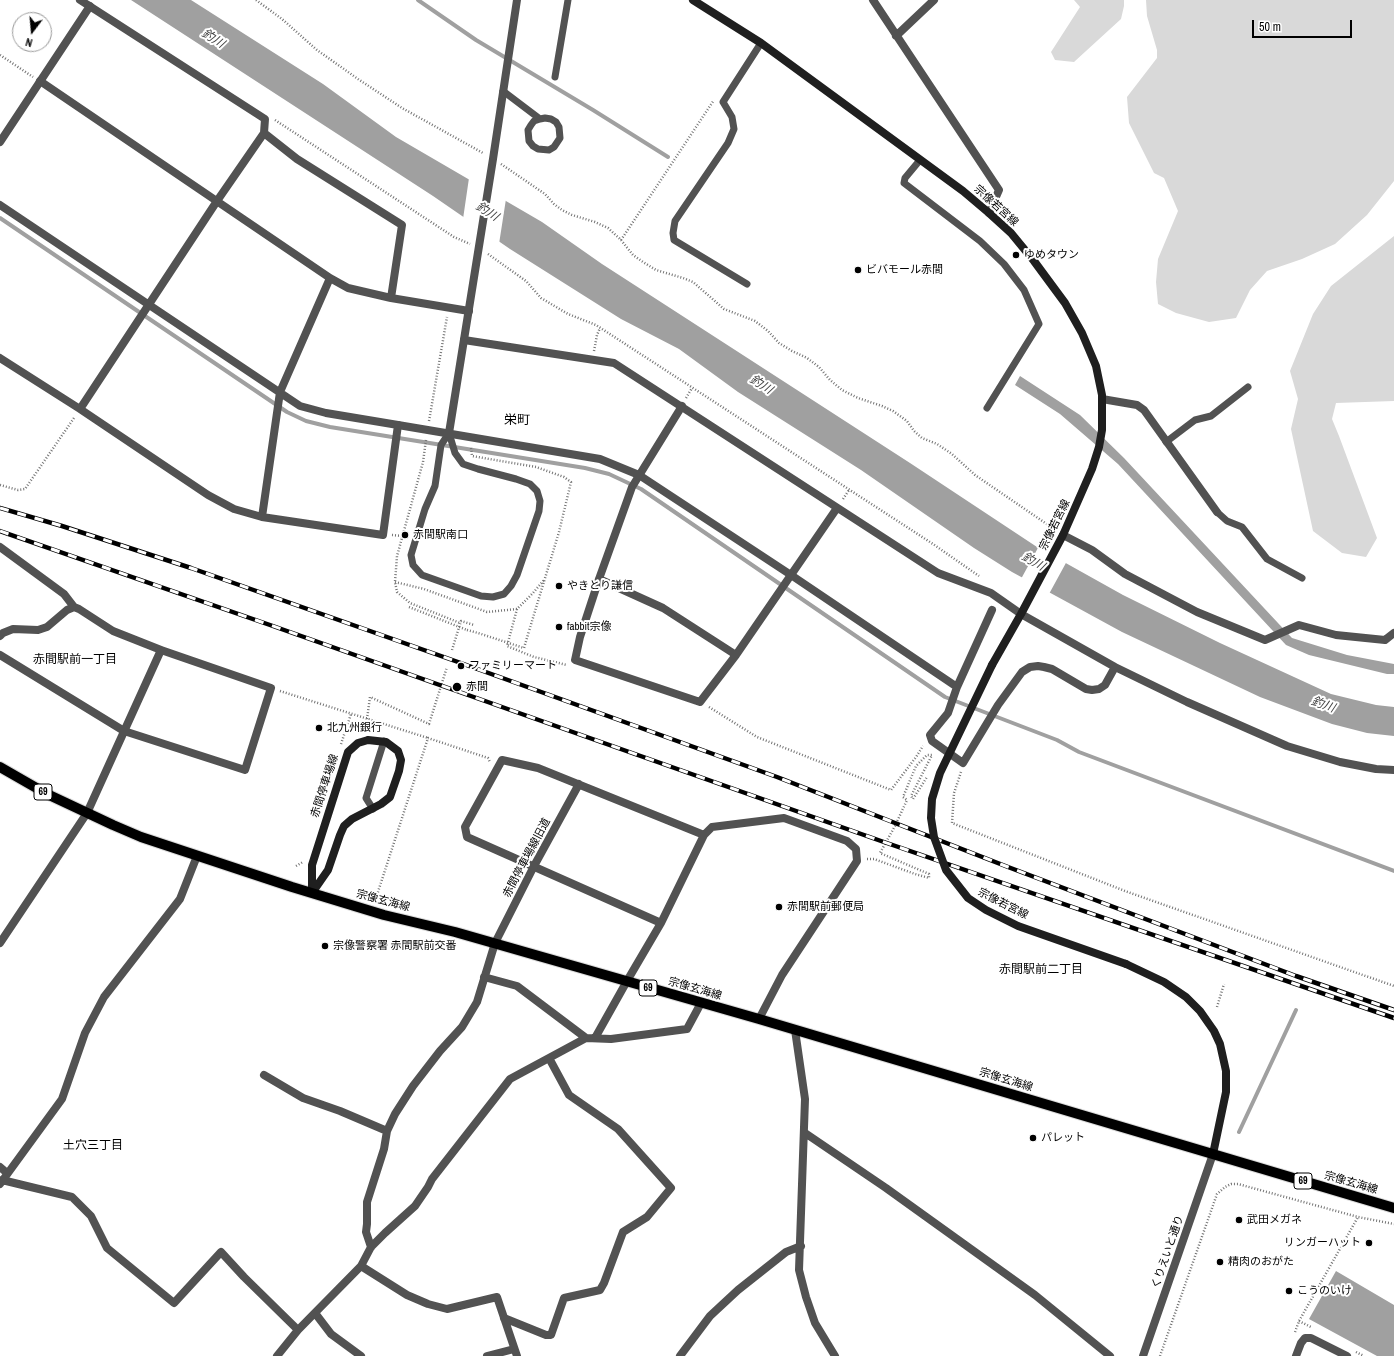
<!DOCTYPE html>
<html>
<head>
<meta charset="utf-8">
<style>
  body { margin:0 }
  #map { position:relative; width:1394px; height:1356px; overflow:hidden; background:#fff; font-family:"Archivo Narrow",sans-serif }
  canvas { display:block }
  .north { position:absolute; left:12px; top:12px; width:40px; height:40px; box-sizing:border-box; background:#fff; border:1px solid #999; border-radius:50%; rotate:196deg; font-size:11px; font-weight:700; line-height:16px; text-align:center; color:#000 }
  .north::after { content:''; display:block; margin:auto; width:14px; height:18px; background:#000; clip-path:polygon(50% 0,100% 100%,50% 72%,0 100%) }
  .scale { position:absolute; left:1252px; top:20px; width:100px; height:18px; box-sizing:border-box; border:2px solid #000; border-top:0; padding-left:5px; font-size:12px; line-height:14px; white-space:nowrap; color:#000; -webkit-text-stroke:3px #fff; paint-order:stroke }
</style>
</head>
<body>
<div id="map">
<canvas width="1394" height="1356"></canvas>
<div class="north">N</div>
<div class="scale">50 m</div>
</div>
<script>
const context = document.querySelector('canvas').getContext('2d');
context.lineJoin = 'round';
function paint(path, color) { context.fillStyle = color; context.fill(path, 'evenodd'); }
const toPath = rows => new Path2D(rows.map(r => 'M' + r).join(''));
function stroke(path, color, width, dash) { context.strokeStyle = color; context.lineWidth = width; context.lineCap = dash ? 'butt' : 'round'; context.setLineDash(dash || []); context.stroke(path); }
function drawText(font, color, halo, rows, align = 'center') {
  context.font = font + ' "Archivo Narrow","Noto Sans JP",sans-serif'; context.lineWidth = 4; context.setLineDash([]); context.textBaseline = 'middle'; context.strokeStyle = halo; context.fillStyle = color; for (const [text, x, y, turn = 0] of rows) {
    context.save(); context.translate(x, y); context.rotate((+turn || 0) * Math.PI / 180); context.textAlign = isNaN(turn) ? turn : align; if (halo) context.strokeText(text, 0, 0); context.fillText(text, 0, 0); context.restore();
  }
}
paint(toPath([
  [1074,0,1124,0,1124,6,1121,19,1074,62,1055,60,1051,52,1080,7],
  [1146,0,1394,0,1394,181,1367,215,1335,244,1302,259,1267,271,1250,290,1236,318,1209,322,1176,313,1158,304,1156,282,1158,259,1178,211,1164,178,1154,173,1129,123,1127,97,1157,58,1157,50,1147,16],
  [1394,236,1394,401,1336,403,1332,419,1339,436,1377,538,1366,557,1342,553,1313,531,1291,429,1298,399,1290,371,1313,314,1331,286]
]), '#d9d9d9');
paint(toPath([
  [131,0,191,0,323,84,396,137,542,222,602,264,910,463,1037,547,1123,595,1220,643,1331,694,1376,705,1394,707,1394,736,1367,733,1332,724,1260,697,1122,632,1012,572,974,548,861,470,738,392,679,349,621,319,510,249,433,196],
  [1020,376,1080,415,1124,458,1292,638,1347,655,1394,664,1394,674,1387,674,1309,655,1286,645,1118,464,1060,414,1015,385],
  [1336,1271,1394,1305,1394,1356,1377,1356,1309,1319]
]), '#a0a0a0');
paint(toPath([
  [469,178,506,199,499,244,463,219],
  [1039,546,1067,561,1049,594,1021,579]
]), '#fff');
stroke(toPath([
  [418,0,476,40,593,110,668,157],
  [0,218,287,412,306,421,330,427,585,468,609,474,641,489,945,697,1057,740,1079,752,1394,871],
  [1239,1132,1296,1010]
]), '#a0a0a0', 4);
const primary = toPath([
  [0,767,47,794,113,825,141,837,292,887,384,915,455,932,759,1019,1394,1208]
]);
stroke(primary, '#dbdbdb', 12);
stroke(toPath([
  [256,0,282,19,317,50,358,79,402,108,483,153],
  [0,55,33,77],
  [275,120,454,237,470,244],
  [501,164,545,194,554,204,562,210,572,215,595,222,608,228,621,240,633,255,643,262,656,270,683,278,693,282,724,309,755,321,768,331,779,343,792,351,807,358,819,367,830,380,842,390,858,398,882,406,893,411,907,421,914,431,922,438,937,444,952,454,975,475,1054,529],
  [621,240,714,100],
  [488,254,526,281,541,298,568,314,596,325,933,544,979,576],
  [594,351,597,335,600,328],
  [686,398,692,388],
  [429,421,447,317],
  [426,440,423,462,397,556,395,582,397,592,410,603,460,623],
  [471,448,472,456,536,467,564,477,571,482,559,532,529,631],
  [0,485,18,490,25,489,74,418],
  [843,499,849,490],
  [392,535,402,536],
  [395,582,424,589,487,612,517,609,533,593,544,580],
  [409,607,467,630],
  [517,609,507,646,534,657,567,665],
  [452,650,461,621,474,625],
  [280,691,428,738],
  [709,707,757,737,891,790,916,757,923,746],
  [367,719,370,697,429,724,447,667],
  [341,744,351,714],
  [961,772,954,793,952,823,1125,891,1394,986],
  [867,859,874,859,915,874,929,878,929,874,880,853,895,826,907,800,903,797,916,766,927,755,932,755,911,796,913,799,927,777],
  [296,866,303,862],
  [376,898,428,738,488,758,490,762],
  [1217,1007,1224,984],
  [1299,1321,1311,1327],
  [1295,1332,1299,1321,1358,1217],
  [1356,1352,1364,1356],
  [1160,1356,1217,1194,1225,1187,1231,1184,1238,1184,1358,1217,1394,1224]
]), '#747474', 2.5, [1, 2]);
stroke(toPath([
  [555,77,568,0],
  [503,91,540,119,545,118,551,119,556,122,559,127,560,138,554,147,549,150,538,149,533,146,529,141,528,130,531,125,534,121,540,119],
  [920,160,905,178,904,183,980,241,1004,264,1024,290,1039,324,987,408],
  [747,284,674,240,673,233,675,221,728,143,734,129,732,117,723,102,761,43],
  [449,433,455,453,463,464,478,469,516,479,530,484,537,491,540,501,539,511,517,575,511,586,504,594,493,597,481,596,422,575,413,565,411,555,425,509,435,486,441,445,449,433],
  [1166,442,1195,420,1211,416,1248,387],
  [1217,512,1227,521,1242,527,1267,559,1302,578],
  [373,809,366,798,384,741]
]), '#525252', 7);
stroke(toPath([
  [873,0,999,190,989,213],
  [896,36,934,0],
  [40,81,330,278,348,288,391,298,469,311],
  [264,133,297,159,402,225,391,298],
  [0,205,300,406,326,413,398,425,383,535,262,517,234,509,208,495,80,409,0,358],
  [464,340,614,363,938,573,991,593,1021,614],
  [1102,399,1137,405,1144,410,1217,512],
  [682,406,632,487,599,579,580,637,575,660,700,702,736,655,837,508],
  [80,409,217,201,264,133,265,119,80,0],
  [262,517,280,392,330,278],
  [1063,535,1092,550,1125,574,1197,612,1265,640,1299,625,1336,635,1385,640,1394,633],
  [0,547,64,594,74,607,79,609,113,631,161,650,271,688,245,770,124,731,0,655],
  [599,579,663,608,736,655],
  [0,636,3,633,13,629,38,630,47,627,67,610,74,607],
  [534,866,579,784],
  [661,923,467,837,465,827,502,760,538,768,704,835],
  [0,943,87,813,161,650],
  [484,977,517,986,586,1038],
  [795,1030,805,1099,799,1270,806,1297,815,1323,835,1356],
  [595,1038,627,981,661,923,704,835,712,827,784,818,847,841,856,849,857,861,782,975,759,1019],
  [264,1075,303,1098,340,1111,387,1131,395,1114,413,1086,440,1051,462,1027,477,1002,495,943],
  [805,1133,886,1188,1035,1295,1110,1356],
  [0,1167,7,1173],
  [2,1180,72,1197,91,1216,107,1248,174,1303,221,1252,244,1277,298,1330],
  [0,1184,62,1099,85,1033,104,997,180,899,197,856],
  [371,1247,366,1232,367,1224,367,1202,384,1149,387,1131],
  [361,1266,407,1295,428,1304,447,1309,497,1297,517,1356],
  [315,1313,331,1334,361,1356],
  [504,1318,546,1335,551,1335,564,1298,600,1290,604,1283,623,1232,647,1217,671,1188,618,1129,569,1095,549,1058],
  [277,1356,298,1330,361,1266,371,1247,385,1233,415,1206,428,1187,432,1179,510,1079,586,1038,611,1039,687,1029,701,1003],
  [487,1356,514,1349],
  [680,1356,710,1316,738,1290,786,1252,801,1246],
  [1296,1356,1301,1343,1305,1338,1311,1338,1347,1356]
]), '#525252', 8);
stroke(toPath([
  [0,142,90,6],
  [398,425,600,459,639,475,791,575,957,687],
  [449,433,493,159,517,0],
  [992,610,957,687,948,713,930,735,932,741,963,763,998,705,1022,672,1030,667,1038,666,1044,667,1052,669,1086,689,1092,690,1099,689,1105,685,1115,667],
  [1021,614,1115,667,1187,702,1287,746,1340,762,1376,769,1394,770],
  [495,943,534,866],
  [1143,1356,1213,1154]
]), '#525252', 8);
stroke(toPath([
  [693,0,761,43,963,191,989,213,1011,233,1034,261,1065,303,1082,333,1096,366,1102,395,1102,430,1099,447,1092,469,1063,535,1021,614,992,665],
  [368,740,386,742,398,751,401,760,399,771,390,797,381,804,352,819,344,826,340,835,328,870,312,893,312,865,348,752,358,743,368,740],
  [1126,964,1164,982,1186,997,1200,1011,1214,1031,1220,1044,1226,1071,1226,1092,1213,1154]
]), '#1f1f1f', 8);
stroke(primary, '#000', 10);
const rail = toPath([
  [0,508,62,526,191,568,458,662,777,777,1008,867,1296,976,1394,1010],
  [0,531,270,625,881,841,1394,1018]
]);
stroke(rail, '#000', 4.5);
stroke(rail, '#fff', 3, [9]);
stroke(toPath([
  [467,630,478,633,524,648,529,631]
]), '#747474', 2.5, [1, 2]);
stroke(toPath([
  [992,665,940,773,932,799,931,818,934,837,946,870,968,898,986,910,1018,926,1126,964]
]), '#1f1f1f', 8);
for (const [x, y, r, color] of [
  [1016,255,4,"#000"],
  [858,270,4,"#000"],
  [405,535,4,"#000"],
  [559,586,4,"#000"],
  [559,627,4,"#000"],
  [461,666,4,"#000"],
  [457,687,5,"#000"],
  [319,728,4,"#000"],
  [779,907,4,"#000"],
  [325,946,4,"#000"],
  [1033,1138,4,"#000"],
  [1239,1220,4,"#000"],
  [1369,1243,4,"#000"],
  [1220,1262,4,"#000"],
  [1289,1291,4,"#000"]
]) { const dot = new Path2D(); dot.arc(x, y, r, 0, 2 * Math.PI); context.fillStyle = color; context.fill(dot); stroke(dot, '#fff', 1.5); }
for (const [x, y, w] of [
  [43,792,18],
  [648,988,18],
  [1303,1181,18]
]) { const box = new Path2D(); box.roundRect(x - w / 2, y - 8, w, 16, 3); context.fillStyle = '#fff'; context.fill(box); stroke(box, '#000', 1); }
drawText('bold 10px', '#000', null, [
  ["69",43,792],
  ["69",648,988],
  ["69",1303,1181]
]);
drawText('11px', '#000', '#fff', [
  ["宗像若宮線",996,206,42],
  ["宗像若宮線",1055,525,-64],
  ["赤間停車場線",325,786,-72],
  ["赤間停車場線旧道",527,858,-62],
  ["宗像玄海線",383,901,15],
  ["宗像若宮線",1003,904,27],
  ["宗像玄海線",695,989,16],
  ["宗像玄海線",1006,1080,17],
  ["宗像玄海線",1351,1183,16],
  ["くりえいと通り",1168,1252,-71]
]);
drawText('11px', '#000', '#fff', [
  ["ゆめタウン",1024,255],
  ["ビバモール赤間",866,270],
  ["赤間駅南口",413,535],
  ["やきとり謙信",567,586],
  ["fabbit宗像",567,627],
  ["ファミリーマート",469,666],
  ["赤間",466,687],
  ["北九州銀行",327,728],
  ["赤間駅前郵便局",787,907],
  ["宗像警察署 赤間駅前交番",333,946],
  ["パレット",1041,1138],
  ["武田メガネ",1247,1220],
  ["リンガーハット",1361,1243,"right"],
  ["精肉のおがた",1228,1262],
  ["こうのいけ",1297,1291]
], 'left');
drawText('italic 12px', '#414141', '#fff', [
  ["釣川",213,39,32],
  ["釣川",487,212,32],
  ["釣川",761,385,32],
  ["釣川",1033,562,30],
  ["釣川",1323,705,20]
]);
drawText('12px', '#000', '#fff', [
  ["赤間駅前一丁目",75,660],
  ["赤間駅前二丁目",1041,970],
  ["土穴三丁目",93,1146]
]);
drawText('13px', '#000', '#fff', [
  ["栄町",517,421]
]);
</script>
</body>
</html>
